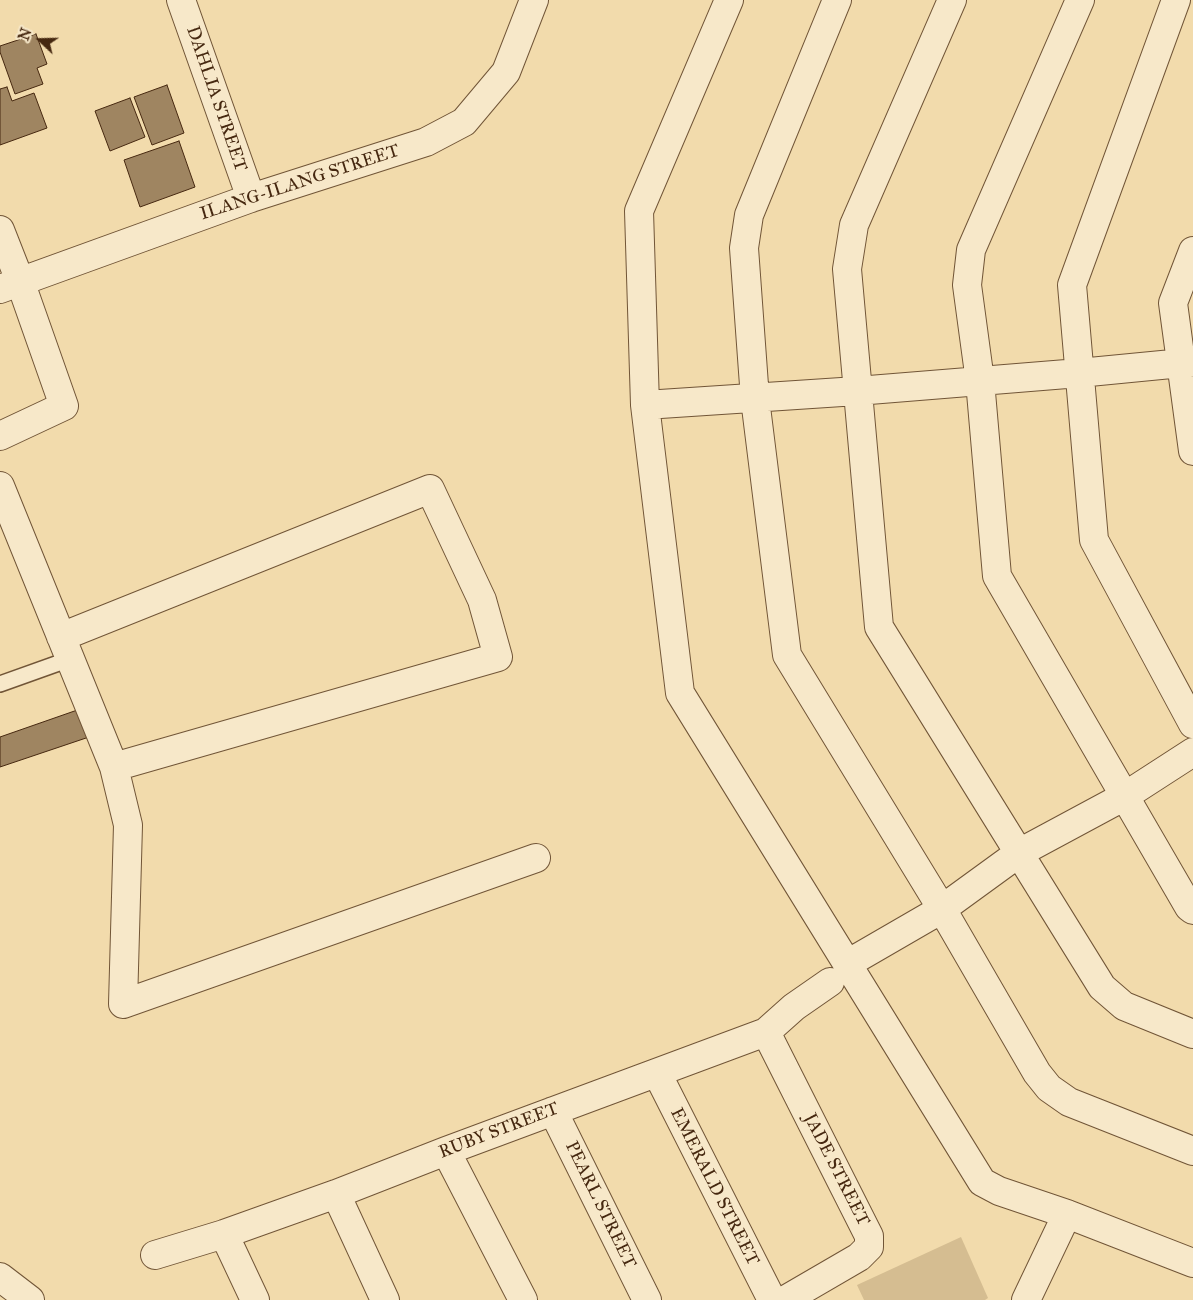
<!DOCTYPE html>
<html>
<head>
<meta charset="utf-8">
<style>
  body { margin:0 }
  #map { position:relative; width:1193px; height:1300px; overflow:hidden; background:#f2dbac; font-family:"IM FELL Great Primer",serif }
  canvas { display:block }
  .north { position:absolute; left:15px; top:15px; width:50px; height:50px; -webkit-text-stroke:4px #f7e8c9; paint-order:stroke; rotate:291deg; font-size:14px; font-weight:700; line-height:20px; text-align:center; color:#462810 }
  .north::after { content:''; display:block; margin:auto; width:18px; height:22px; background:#462810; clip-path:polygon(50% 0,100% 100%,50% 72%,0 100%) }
</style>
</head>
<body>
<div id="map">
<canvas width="1193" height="1300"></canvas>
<div class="north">N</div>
</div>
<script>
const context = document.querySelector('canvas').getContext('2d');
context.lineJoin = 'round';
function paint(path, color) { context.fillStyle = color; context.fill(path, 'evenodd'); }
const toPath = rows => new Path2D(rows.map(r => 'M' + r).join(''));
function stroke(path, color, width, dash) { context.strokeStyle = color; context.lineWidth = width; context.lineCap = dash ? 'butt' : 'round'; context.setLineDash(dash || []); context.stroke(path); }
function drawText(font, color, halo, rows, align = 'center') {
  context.font = font + ' "IM FELL Great Primer",serif'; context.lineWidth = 5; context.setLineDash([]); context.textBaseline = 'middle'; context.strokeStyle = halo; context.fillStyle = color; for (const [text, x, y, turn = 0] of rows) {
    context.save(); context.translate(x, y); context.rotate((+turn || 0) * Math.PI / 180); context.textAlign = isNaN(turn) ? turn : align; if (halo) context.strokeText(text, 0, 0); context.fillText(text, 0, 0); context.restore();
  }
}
paint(toPath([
  [961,1237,988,1298,985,1300,864,1300,857,1285]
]), '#d5bd91');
const building = toPath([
  [36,34,47,64,37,68,43,84,15,94,0,52,0,46,36,34],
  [167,85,184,133,152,145,134,97,167,85],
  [7,87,12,101,34,93,47,128,0,145,0,89,7,87],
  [130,98,145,137,110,151,95,111,130,98],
  [179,141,195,187,140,207,124,160,179,141],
  [86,707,95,735,0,767,0,737,86,707]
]);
paint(building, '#9f8561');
stroke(building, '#462810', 1);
const lane = toPath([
  [0,684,70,659]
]);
const street = toPath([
  [181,0,251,198],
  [729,0,639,211,645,405,680,693,982,1182,999,1191,1067,1214,1193,1263],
  [837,0,749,215,744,248,755,399,787,655,942,909,1037,1073,1049,1088,1069,1102,1193,1151],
  [952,0,854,225,847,269,879,627,1102,987,1124,1006,1193,1034],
  [1080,0,971,250,967,285,980,381,997,576,1189,907,1193,910],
  [1176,0,1072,285,1094,540,1193,724],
  [0,230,20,281,64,406,0,436],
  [1193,251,1173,303,1193,451],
  [0,289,251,198,426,142,464,122,506,72,534,0],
  [645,405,857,391,1079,373,1193,362],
  [0,486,114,767,128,825,123,1004,536,858],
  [61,637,430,489,482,600,498,657,114,767],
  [847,964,942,909,1019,853,1125,796,1193,752],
  [766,1032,869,1236,869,1247,859,1257,785,1300],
  [657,1073,772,1300],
  [553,1111,647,1300],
  [446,1151,523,1300],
  [336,1194,385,1300],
  [224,1234,255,1300],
  [155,1255,224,1234,336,1194,446,1151,766,1032,794,1007,830,982],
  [0,1277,30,1300],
  [1026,1300,1067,1214]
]);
stroke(lane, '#715537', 18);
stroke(street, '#715537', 30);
stroke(lane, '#f7e8c9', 15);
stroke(street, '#f7e8c9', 28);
drawText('18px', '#462810', '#f7e8c9', [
  ["DAHLIA STREET",216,99,71],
  ["ILANG-ILANG STREET",300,183,-18],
  ["RUBY STREET",499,1131,-21],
  ["JADE STREET",836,1170,63],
  ["EMERALD STREET",714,1187,63],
  ["PEARL STREET",600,1205,64]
]);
</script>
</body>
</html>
